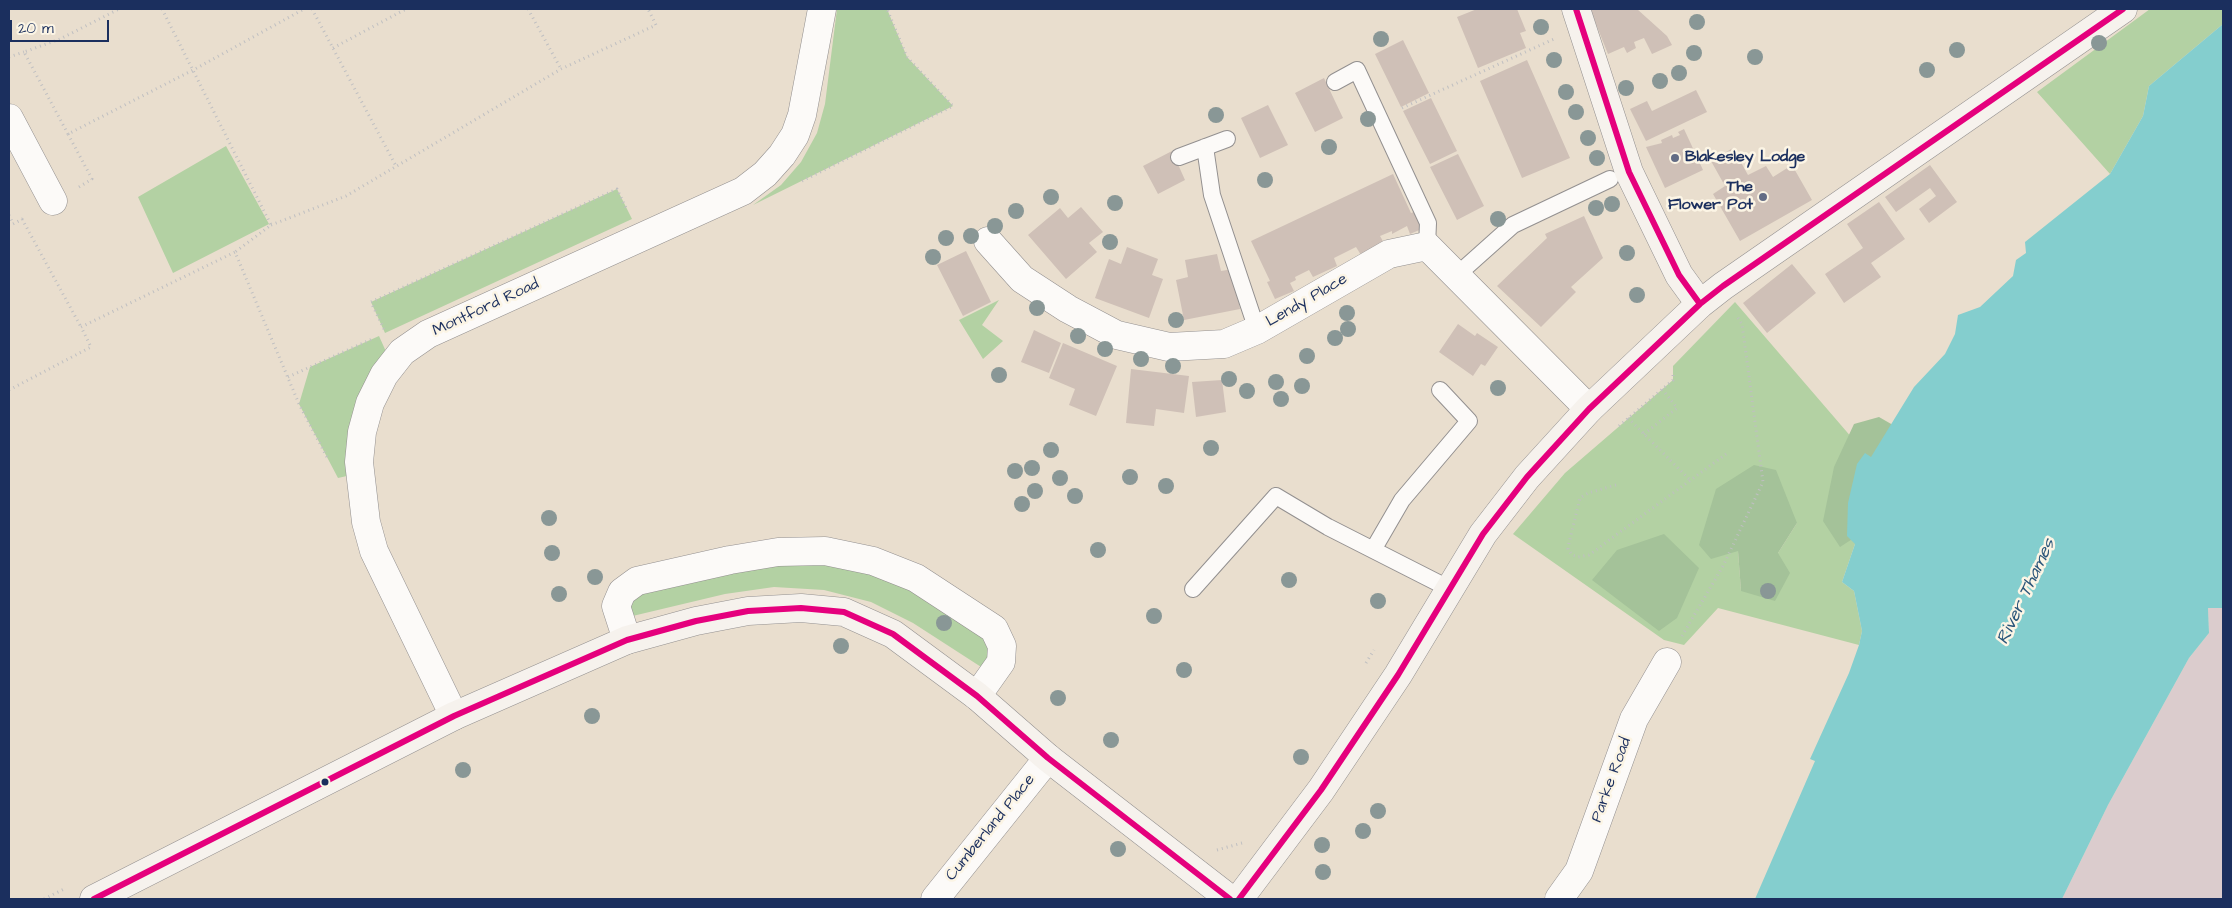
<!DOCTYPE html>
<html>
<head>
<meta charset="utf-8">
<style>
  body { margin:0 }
  #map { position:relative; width:2232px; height:908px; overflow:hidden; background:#e9dece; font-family:"Architects Daughter",sans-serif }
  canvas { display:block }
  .frame { position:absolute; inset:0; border:10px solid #1b2f5e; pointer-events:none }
  .scale { position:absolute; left:10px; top:20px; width:99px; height:22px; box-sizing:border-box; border:2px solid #1b2f5e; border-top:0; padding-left:6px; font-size:15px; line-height:18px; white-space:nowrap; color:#1b2f5e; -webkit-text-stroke:4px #fcf5e5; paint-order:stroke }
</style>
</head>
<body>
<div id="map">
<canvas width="2232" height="908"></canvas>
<div class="frame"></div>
<div class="scale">20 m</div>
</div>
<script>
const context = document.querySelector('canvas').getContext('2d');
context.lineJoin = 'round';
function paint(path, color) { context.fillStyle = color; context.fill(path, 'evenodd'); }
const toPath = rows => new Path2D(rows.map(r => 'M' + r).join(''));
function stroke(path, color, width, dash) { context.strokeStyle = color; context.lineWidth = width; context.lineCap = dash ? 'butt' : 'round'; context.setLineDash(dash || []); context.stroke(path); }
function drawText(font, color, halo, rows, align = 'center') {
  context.font = font + ' "Architects Daughter",sans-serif'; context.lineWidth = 5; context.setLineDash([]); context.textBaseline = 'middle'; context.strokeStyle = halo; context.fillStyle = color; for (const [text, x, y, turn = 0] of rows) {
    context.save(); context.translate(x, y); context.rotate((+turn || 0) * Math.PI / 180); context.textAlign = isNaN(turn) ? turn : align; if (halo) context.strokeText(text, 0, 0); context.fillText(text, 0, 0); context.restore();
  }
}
paint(toPath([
  [2208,608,2223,608,2223,899,2062,899,2108,805,2189,658,2209,633]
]), '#dbcccd');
paint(toPath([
  [837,9,887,9,907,57,953,106,753,205,781,185,801,162,817,133,825,104],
  [2150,9,2223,9,2223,24,2149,86,2143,116,2110,174,2037,92],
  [226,146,269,224,173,273,138,197],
  [617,189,632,219,385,333,371,302],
  [999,300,982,325,1003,341,983,359,959,320],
  [1735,302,1865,453,1855,544,1842,582,1854,591,1862,631,1859,645,1718,608,1684,645,1664,640,1513,534,1565,473,1673,380,1673,366],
  [1797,523,1778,553,1741,591,1738,551],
  [379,336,392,365,360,473,338,478,299,404,310,367],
  [825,551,994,629,992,674,913,623,871,602,824,590,774,587,725,594,620,619,622,592]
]), '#b3d1a3');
paint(toPath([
  [1879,417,1919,440,1863,532,1840,547,1823,521,1834,467,1854,424],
  [1754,465,1776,470,1797,523,1778,553,1790,573,1775,601,1741,591,1738,551,1711,559,1699,545,1716,489],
  [1664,534,1699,568,1677,618,1659,631,1592,580,1617,550]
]), '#a4c299');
paint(toPath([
  [2223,24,2223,608,2208,608,2209,633,2189,658,2108,805,2062,899,1755,899,1815,761,1810,759,1849,673,1859,645,1862,631,1854,591,1842,582,1855,544,1847,536,1848,503,1857,464,1865,453,1871,457,1914,387,1945,354,1955,334,1958,315,1980,307,2013,276,2016,260,2026,253,2025,242,2110,174,2143,116,2149,86]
]), '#84cece');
paint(toPath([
  [1477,9,1517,9,1526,31,1520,33,1526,48,1478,68,1457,17],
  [1590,9,1637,9,1667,36,1672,45,1652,54,1644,38,1634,42,1636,48,1627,53,1624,47,1608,54],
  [1403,40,1429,93,1401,107,1375,54],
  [1527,60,1570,158,1522,178,1480,81],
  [1324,78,1343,118,1315,132,1295,93],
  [1696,90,1707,112,1646,141,1630,109,1647,101,1652,111],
  [1431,98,1457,151,1430,164,1403,111],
  [1268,105,1288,145,1260,158,1241,118],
  [1684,129,1703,170,1665,188,1646,147,1662,143,1661,140,1672,135,1673,138,1680,135,1678,132],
  [1733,148,1748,175,1766,166,1773,177,1792,165,1812,200,1740,241,1713,194,1725,186,1711,161],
  [1172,151,1185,180,1158,194,1143,166],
  [1458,154,1484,206,1457,220,1430,167],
  [1930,165,1957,202,1929,223,1919,209,1936,196,1930,188,1896,212,1885,197],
  [1393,174,1411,213,1417,211,1424,228,1410,234,1407,226,1392,234,1392,231,1380,236,1384,243,1361,255,1356,247,1334,258,1337,266,1313,277,1309,270,1295,277,1296,280,1290,283,1294,291,1275,299,1267,282,1270,281,1251,241],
  [1879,202,1905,239,1871,263,1881,277,1844,303,1825,274,1863,248,1847,224],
  [1081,207,1103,232,1089,243,1097,252,1066,279,1028,235,1060,208,1068,218],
  [1584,216,1603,258,1571,287,1576,292,1541,327,1497,286,1547,238,1545,234],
  [1127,247,1158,259,1152,275,1163,279,1149,318,1095,298,1109,259,1121,264],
  [966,251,991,302,963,316,937,265],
  [1217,254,1221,271,1233,269,1240,309,1184,320,1176,280,1188,277,1185,260],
  [1792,264,1816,293,1767,333,1743,303],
  [1458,324,1475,336,1477,333,1498,347,1485,366,1481,364,1473,376,1439,352],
  [1034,330,1061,343,1049,373,1021,362],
  [1063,343,1117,366,1096,416,1069,405,1075,389,1049,378],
  [1131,369,1189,376,1184,413,1156,409,1154,426,1126,423],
  [1222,380,1226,412,1196,417,1192,382]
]), '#cfc0b7');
const lane = toPath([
  [1335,82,1357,70,1428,223,1427,246],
  [1205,147,1212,195,1257,330],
  [1179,157,1227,139],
  [1457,275,1513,225,1610,179],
  [1373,550,1402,500,1469,421,1440,390],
  [1193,589,1276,496,1328,527,1450,589]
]);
const street = toPath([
  [9,118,53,201],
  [988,241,1022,279,1068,309,1117,335,1169,347,1224,344,1257,330,1389,254,1427,246,1589,409],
  [627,640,616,606,622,592,637,581,730,560,778,552,825,551,873,561,916,578,994,629,1002,646,1001,662,977,696],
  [454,716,374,551,366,522,359,462,362,432,370,403,384,375,402,352,428,334,743,191,765,174,782,155,795,135,802,115,822,9],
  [935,899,1048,758],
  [1559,899,1579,871,1634,719,1667,662]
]);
const secondary = toPath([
  [1576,9,1629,172,1679,275,1700,304],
  [94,899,454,716,627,640,696,621,748,611,801,608,844,612,893,634,977,696,1048,758,1230,899],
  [1239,899,1321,790,1398,675,1483,534,1527,477,1589,409,1700,304,1723,286,2123,9]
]);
stroke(lane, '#939090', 18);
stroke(street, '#939090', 29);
stroke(secondary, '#939090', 29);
stroke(toPath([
  [162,9,271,225,235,252],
  [312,9,396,166],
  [528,9,561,69],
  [333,48,406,9],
  [9,57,24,52],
  [1402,108,1554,39],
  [68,134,24,52,60,39,119,9],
  [802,181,953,106,907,57,887,9],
  [79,187,92,179,68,134,195,69,304,9],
  [9,215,13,224,26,217],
  [22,219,81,327],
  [271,225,346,196,561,69,656,25,648,9],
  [384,329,371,302,617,189,627,210],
  [288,377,372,339],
  [9,390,91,347,81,327,235,252,299,404,328,459],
  [1628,418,1690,480],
  [1619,426,1673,380,1673,372],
  [1644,434,1677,408,1662,389],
  [1616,485,1588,493,1580,498,1569,543,1568,549,1572,555,1578,557,1589,555,1726,454],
  [1682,636,1723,566,1763,482,1742,324,1736,315],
  [1366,663,1374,650],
  [1217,850,1242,843],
  [44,899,66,888]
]), '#bfbfc1', 3, [1, 4]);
stroke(lane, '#fcfaf8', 16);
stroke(street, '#fcfaf8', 28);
stroke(secondary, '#f6f2ed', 28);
stroke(toPath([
  [1576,9,1629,172,1679,275,1700,304],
  [94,899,454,716,627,640,696,621,748,611,801,608,844,612,893,634,977,696,1048,758,1230,899],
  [1239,899,1321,790,1398,675,1483,534,1527,477,1589,409,1700,304,1723,286,2123,9]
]), '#e5007d', 6);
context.fillStyle = '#899796';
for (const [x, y] of [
  [1697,22],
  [1541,27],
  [1381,39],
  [2099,43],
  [1957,50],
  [1694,53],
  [1755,57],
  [1554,60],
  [1927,70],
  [1679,73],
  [1660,81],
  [1626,88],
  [1566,92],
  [1576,112],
  [1216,115],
  [1368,119],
  [1588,138],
  [1329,147],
  [1597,158],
  [1265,180],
  [1051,197],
  [1115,203],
  [1612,204],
  [1596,208],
  [1016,211],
  [1498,219],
  [995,226],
  [971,236],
  [946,238],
  [1110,242],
  [1627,253],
  [933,257],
  [1637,295],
  [1037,308],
  [1347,313],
  [1176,320],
  [1348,329],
  [1078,336],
  [1335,338],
  [1105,349],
  [1307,356],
  [1141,359],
  [1173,366],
  [999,375],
  [1229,379],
  [1276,382],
  [1302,386],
  [1498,388],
  [1247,391],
  [1281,399],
  [1211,448],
  [1051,450],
  [1032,468],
  [1015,471],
  [1130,477],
  [1060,478],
  [1166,486],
  [1035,491],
  [1075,496],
  [1022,504],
  [549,518],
  [1098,550],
  [552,553],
  [595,577],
  [1289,580],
  [1768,591],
  [559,594],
  [1378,601],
  [1154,616],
  [944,623],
  [841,646],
  [1184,670],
  [1058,698],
  [592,716],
  [1111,740],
  [1301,757],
  [463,770],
  [1378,811],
  [1363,831],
  [1322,845],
  [1118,849],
  [1323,872]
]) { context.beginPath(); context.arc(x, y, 8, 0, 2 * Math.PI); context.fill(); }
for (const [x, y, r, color] of [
  [1675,158,5,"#636c85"],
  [1763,197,5,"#636c85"],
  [325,782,4.5,"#1b2f5e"]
]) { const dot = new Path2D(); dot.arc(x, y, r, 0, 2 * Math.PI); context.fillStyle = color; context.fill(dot); stroke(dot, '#fcf5e5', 2); }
drawText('bold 16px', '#1b2f5e', '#fcf5e5', [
  ["Blakesley Lodge",1685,158],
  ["The",1753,188,"right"],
  ["Flower Pot",1753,206,"right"]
], 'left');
drawText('16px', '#1b2f5e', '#fcf5e5', [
  ["Lendy Place",1307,301,-30],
  ["Montford Road",486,308,-25],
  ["Parke Road",1612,780,-70],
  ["Cumberland Place",991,828,-51]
]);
drawText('italic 18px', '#2a557a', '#fcf5e5', [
  ["River Thames",2027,592,-65]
]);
</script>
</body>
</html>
